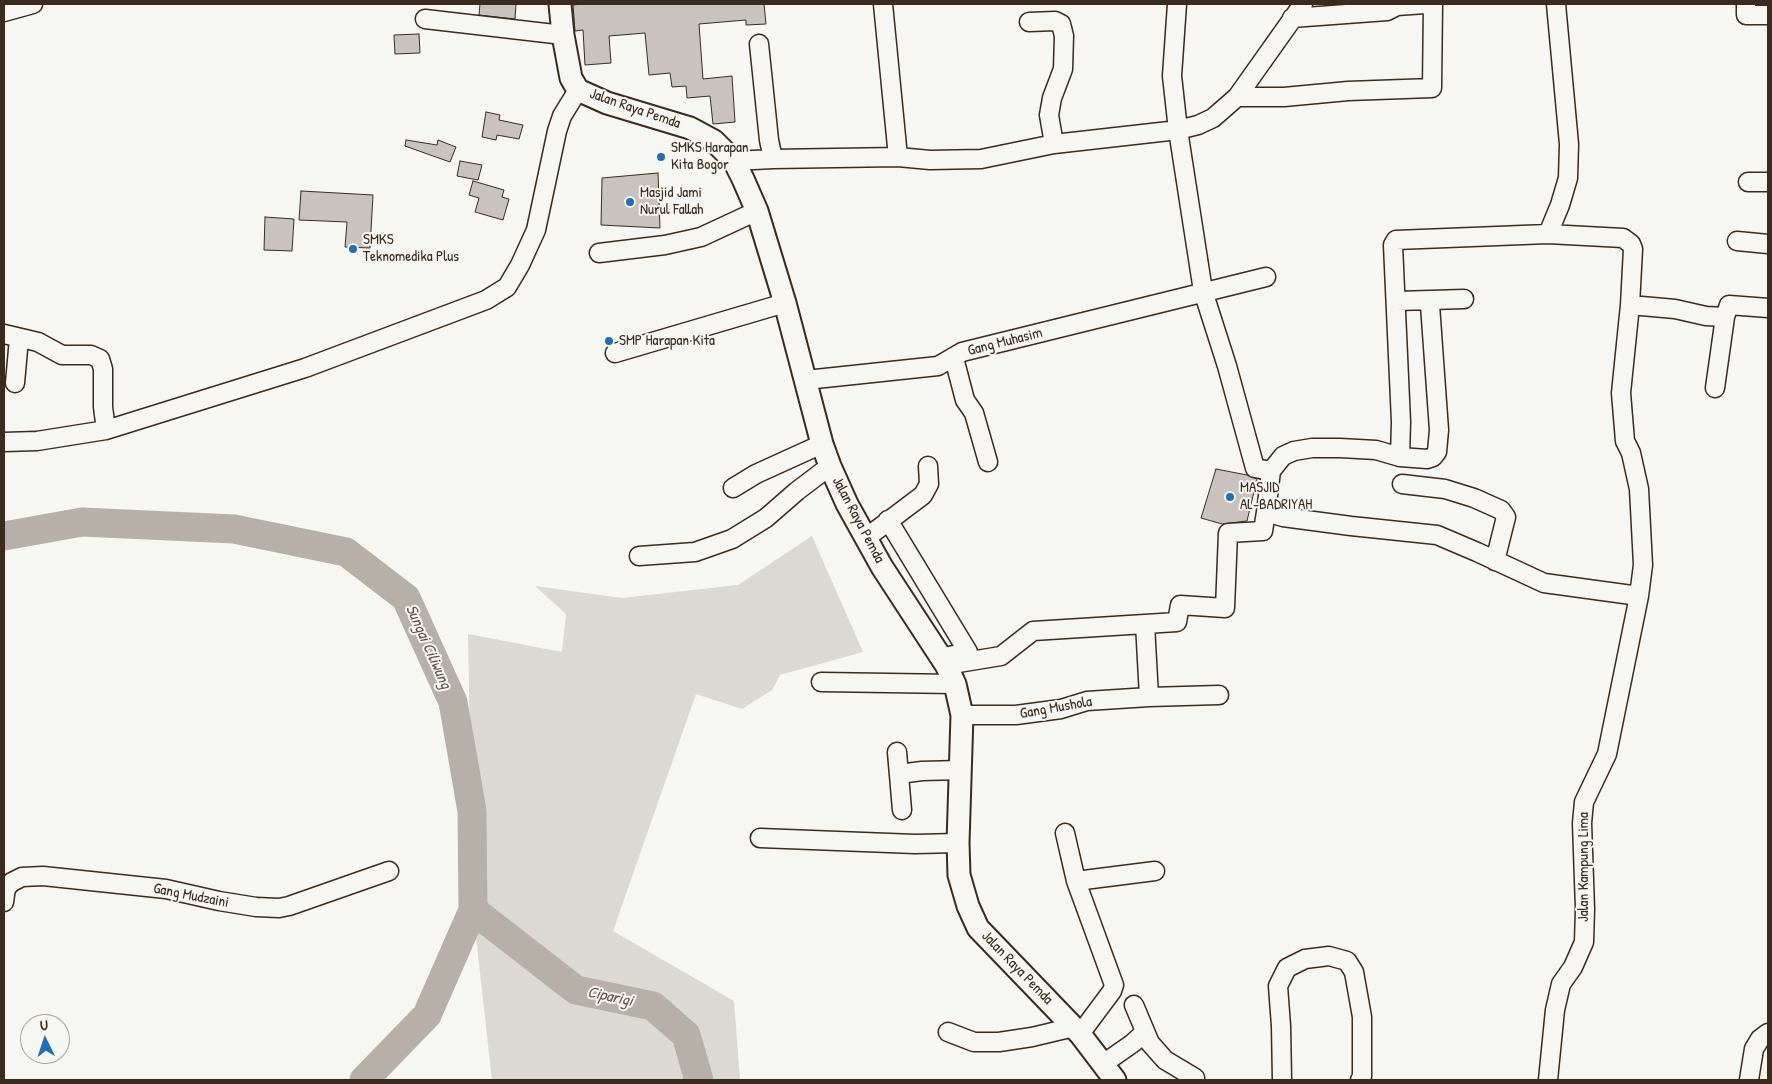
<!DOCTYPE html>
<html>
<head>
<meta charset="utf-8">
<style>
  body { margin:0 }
  #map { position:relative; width:1772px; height:1084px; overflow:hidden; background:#f6f6f2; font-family:"Patrick Hand",sans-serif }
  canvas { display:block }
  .frame { position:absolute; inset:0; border:5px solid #3b2a1e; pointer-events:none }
  .north { position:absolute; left:20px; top:1014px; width:50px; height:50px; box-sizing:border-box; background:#f6f6f2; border:1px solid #aba49d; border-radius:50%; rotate:356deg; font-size:14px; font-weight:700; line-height:20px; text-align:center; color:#3b2a1e }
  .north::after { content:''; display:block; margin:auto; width:18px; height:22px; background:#1f6fb2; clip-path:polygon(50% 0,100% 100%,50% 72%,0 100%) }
</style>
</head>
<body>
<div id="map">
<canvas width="1772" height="1084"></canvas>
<div class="frame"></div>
<div class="north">U</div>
</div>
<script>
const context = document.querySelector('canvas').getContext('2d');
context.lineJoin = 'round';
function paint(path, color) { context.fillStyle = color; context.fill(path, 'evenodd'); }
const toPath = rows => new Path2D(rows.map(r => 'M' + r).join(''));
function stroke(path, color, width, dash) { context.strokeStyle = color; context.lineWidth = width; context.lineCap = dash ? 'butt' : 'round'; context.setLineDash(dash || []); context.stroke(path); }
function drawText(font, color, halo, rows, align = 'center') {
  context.font = font + ' "Patrick Hand",sans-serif'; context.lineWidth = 4; context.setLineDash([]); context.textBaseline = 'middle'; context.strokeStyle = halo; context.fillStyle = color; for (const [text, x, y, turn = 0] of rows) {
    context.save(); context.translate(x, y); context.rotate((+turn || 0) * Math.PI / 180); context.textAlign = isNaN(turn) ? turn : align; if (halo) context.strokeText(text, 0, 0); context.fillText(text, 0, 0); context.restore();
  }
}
paint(toPath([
  [812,536,863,652,780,675,772,690,742,709,696,694,613,931,734,1001,740,1080,492,1080,473,910,468,634,562,652,566,614,535,586,622,598,738,585]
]), '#dad9d3');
stroke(toPath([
  [4,536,82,522,234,529,346,552,406,598,453,702,472,811,473,910,427,1015,364,1080],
  [473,910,576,990,653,1006,686,1035,699,1080]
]), '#b6b0a9', 29);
const building = toPath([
  [480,4,516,4,515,19,479,15,480,4],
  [582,4,764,4,766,24,746,25,746,20,699,24,703,79,732,76,735,122,713,124,710,96,687,98,686,86,672,87,670,73,649,75,645,33,609,36,611,63,585,65,583,30,575,31,573,5,582,4],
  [419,34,420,53,395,54,394,35,419,34],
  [486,112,500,115,499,120,523,125,519,139,497,135,496,140,482,137,486,112],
  [406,140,437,145,438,140,456,147,450,162,405,146,406,140],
  [460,161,482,165,478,180,457,176,460,161],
  [658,173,660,228,601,225,602,178,658,173],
  [473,181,504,190,502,197,509,199,503,220,475,212,479,198,469,195,473,181],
  [301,191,373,195,370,248,345,247,347,222,299,220,301,191],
  [265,217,294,219,292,251,264,250,265,217],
  [1216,469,1247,475,1257,479,1247,521,1222,524,1201,518,1216,469]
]);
paint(building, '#c8c3be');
stroke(building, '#3b2a1e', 1);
const minor = toPath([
  [883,4,898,157],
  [1177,4,1172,76,1178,130,1203,291,1227,366,1255,468,1271,471],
  [1746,4,1746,15,1768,15],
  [4,12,33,4],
  [1292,18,1387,11,1397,6,1425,4],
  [425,19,563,35],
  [1029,22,1055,21,1061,24,1064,36,1063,69,1052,98,1049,115,1054,144],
  [759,44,769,140,773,159],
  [1237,97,1284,97,1348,91,1432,88,1433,4],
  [734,161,773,159,898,157,930,160,981,159,1054,144,1178,130,1198,125,1213,118,1237,97,1303,4],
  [1748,182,1768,182],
  [1548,234,1560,205,1568,178,1569,144,1556,4],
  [1737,241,1768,244],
  [599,253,665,245,701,237,757,211],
  [1397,301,1464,299],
  [1430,305,1439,430,1437,452,1433,457,1427,459,1400,457,1376,450,1340,448,1312,448,1294,451,1283,456,1271,471,1266,512,1283,517,1351,526,1437,535,1477,552,1544,583,1639,596],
  [1630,305,1675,309,1706,316,1725,317],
  [4,334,38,342,62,355,91,355,100,359,103,369,103,407,106,430],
  [615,353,785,303],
  [954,358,965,400,974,413,988,462],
  [806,380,938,366,962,352,1266,277],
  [15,383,19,338],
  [1715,388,1725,317,1729,305,1768,308],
  [4,442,37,441,106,430,305,368,486,300,507,287,520,265,536,230,557,131,562,116,578,90],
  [1400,457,1401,422,1393,245,1396,240,1548,234,1623,238,1631,244,1633,249,1630,305,1621,393,1625,441,1631,453,1639,489,1643,565,1639,596,1607,754,1584,802,1582,823,1585,909,1584,942,1573,967,1561,984,1555,1010,1548,1080],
  [1402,484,1445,489,1474,498,1501,510,1506,517,1495,561],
  [733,488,756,474,822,444],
  [888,520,968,652,949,656],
  [866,538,923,495,929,484,928,466],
  [639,556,695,552,732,539,766,518,797,491,830,466],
  [946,665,1001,656,1033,631,1145,624],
  [821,682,955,684],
  [1149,697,1145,624,1177,622,1180,605,1225,608,1228,533,1263,531,1266,512],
  [962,715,1016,715,1061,709,1087,701,1149,697,1219,695],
  [897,752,902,810],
  [899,774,922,771,961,770],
  [1065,833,1076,881,1114,985,1112,991,1080,1034],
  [760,838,915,844,958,843],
  [1076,881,1155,871],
  [4,902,6,888,12,882,22,877,43,876,166,889,219,901,256,907,279,908,289,906,389,871],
  [1134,1005,1150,1043,1165,1060,1195,1078],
  [948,1032,974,1042,999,1042,1032,1037,1074,1027],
  [1103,1064,1133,1043,1145,1032],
  [1282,1080,1281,1026,1278,986,1287,968,1305,959,1329,956,1347,961,1354,972,1362,1017,1362,1077,1360,1080],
  [1749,1080,1754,1049,1760,1039,1768,1033]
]);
const major = toPath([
  [560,4,563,35,571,78,578,90,607,103,690,128,714,141,734,161,743,179,757,211,785,303,822,444,830,466,847,504,882,567,946,665,955,684,962,715,958,843,959,875,968,906,978,928,1080,1034,1115,1080]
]);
stroke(minor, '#3b2a1e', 21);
stroke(major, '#3b2a1e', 25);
stroke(minor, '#f6f6f2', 18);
stroke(major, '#f6f6f2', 21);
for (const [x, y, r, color] of [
  [661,157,5,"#1f6fb2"],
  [630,202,5,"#1f6fb2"],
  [353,249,5,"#1f6fb2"],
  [609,341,5,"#1f6fb2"],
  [1230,497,5,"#1f6fb2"]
]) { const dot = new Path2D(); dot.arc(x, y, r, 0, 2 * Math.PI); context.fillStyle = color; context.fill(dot); stroke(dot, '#f6f6f2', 2); }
drawText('15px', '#3b2a1e', '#f6f6f2', [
  ["Jalan Raya Pemda",635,109,19],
  ["Gang Muhasim",1005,342,-14],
  ["Jalan Raya Pemda",858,520,62],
  ["Gang Mushola",1056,708,-10],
  ["Jalan Kampung Lima",1584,867,-90],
  ["Gang Mudzaini",191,896,11],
  ["Jalan Raya Pemda",1017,968,46]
]);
drawText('15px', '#3b2a1e', '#f6f6f2', [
  ["SMKS Harapan",671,148],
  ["Kita Bogor",671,165],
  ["Masjid Jami",640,193],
  ["Nurul Fallah",640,210],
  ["SMKS",363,240],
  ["Teknomedika Plus",363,257],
  ["SMP Harapan Kita",619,341],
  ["MASJID",1240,488],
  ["AL-BADRIYAH",1240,505]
], 'left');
drawText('italic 16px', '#605248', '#f6f6f2', [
  ["Sungai Ciliwung",428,647,66],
  ["Ciparigi",610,997,12]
]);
</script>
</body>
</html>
